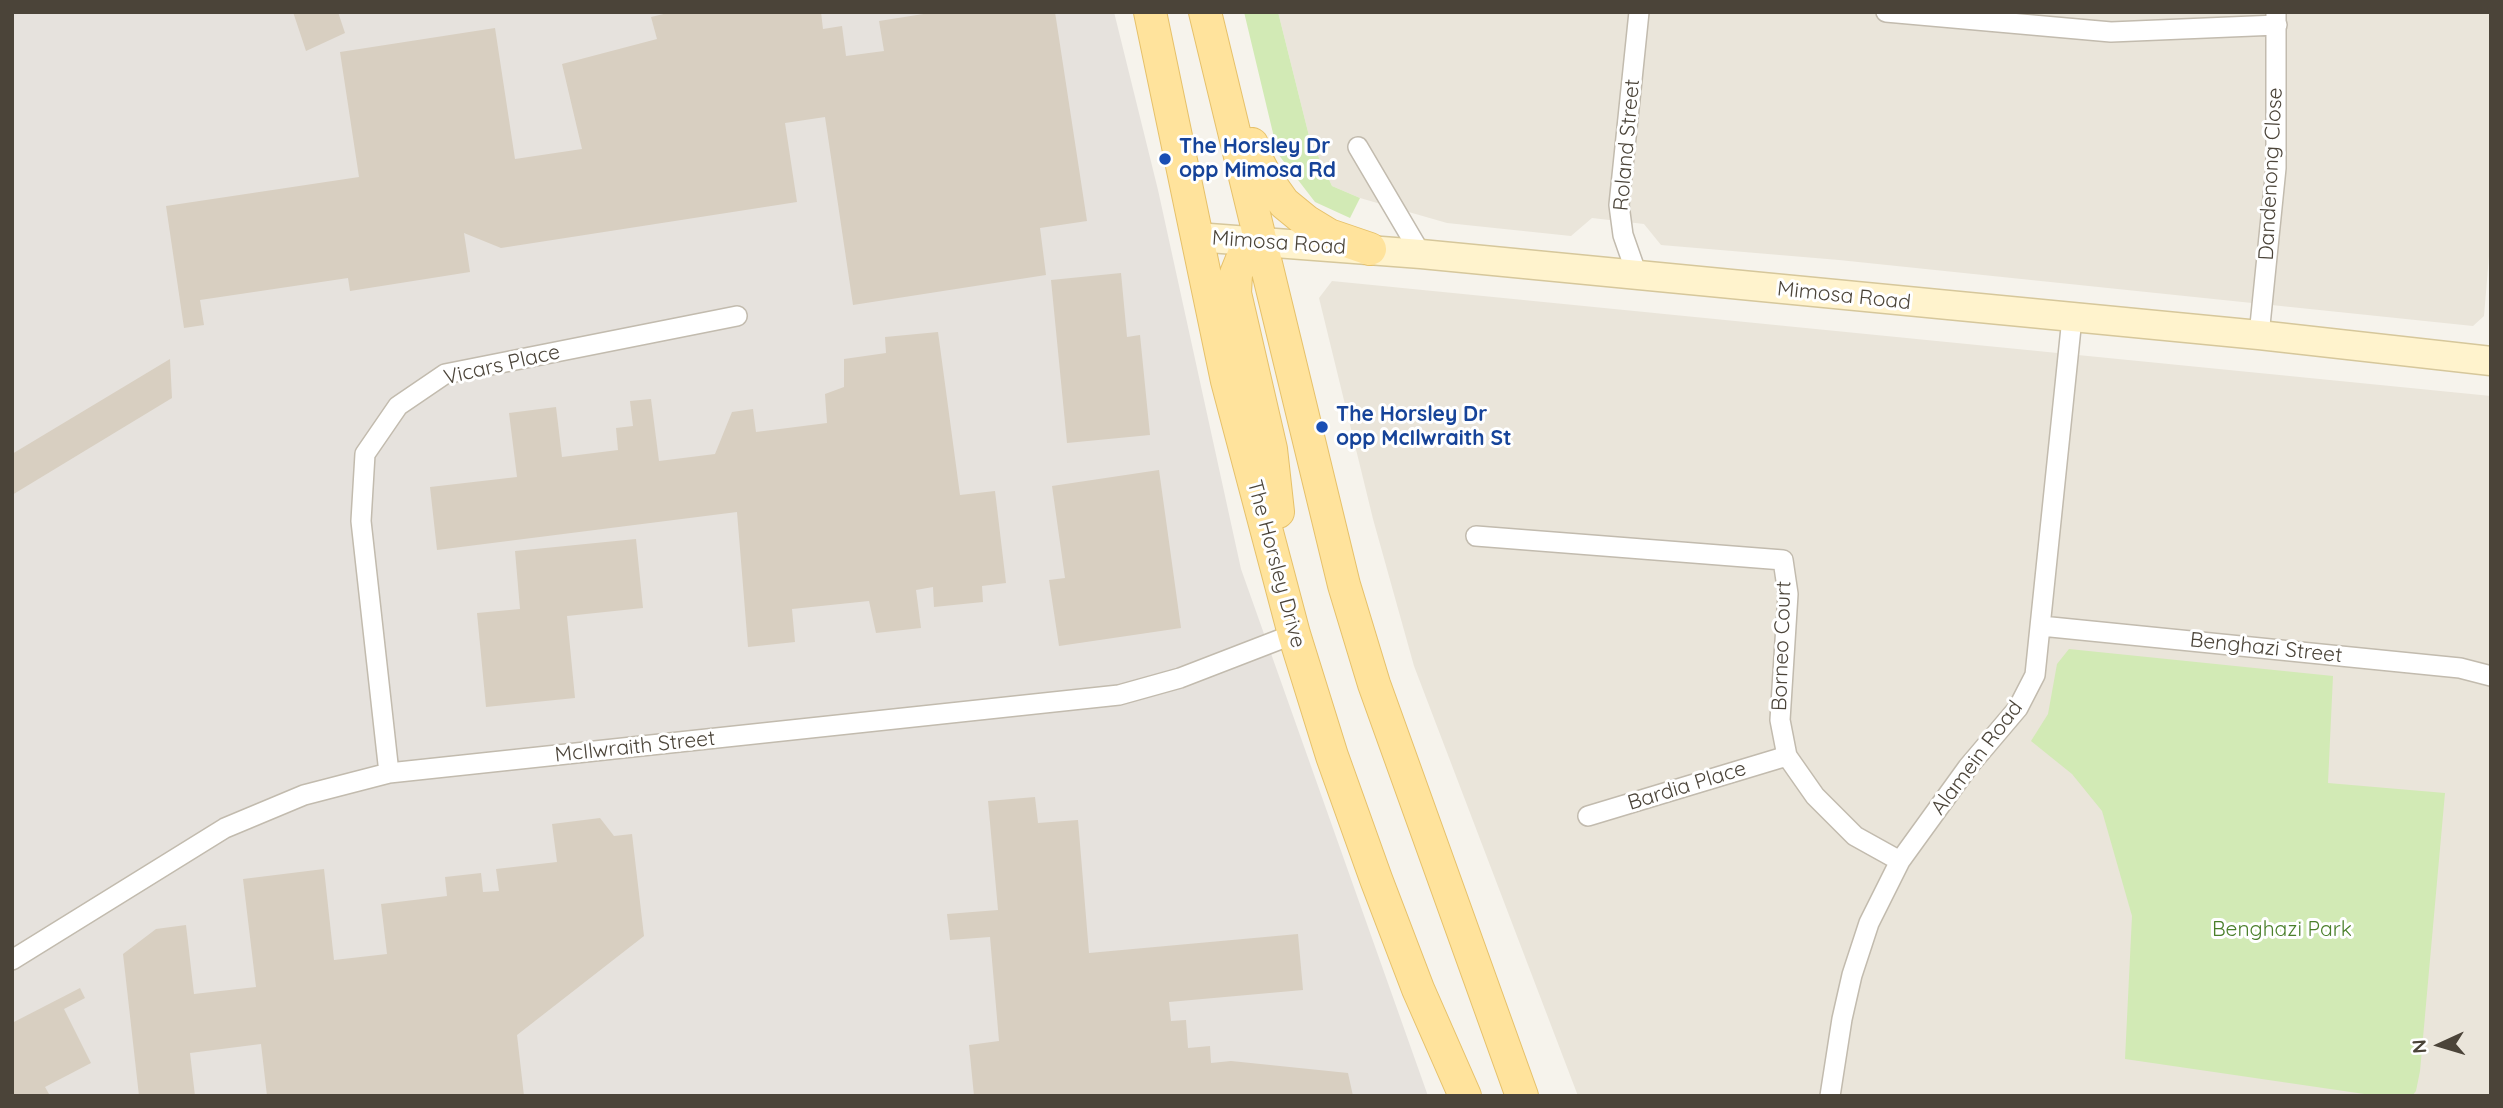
<!DOCTYPE html>
<html>
<head>
<meta charset="utf-8">
<style>
  body { margin:0 }
  #map { position:relative; width:2503px; height:1108px; overflow:hidden; background:#f6f3ec; font-family:Quicksand,sans-serif }
  canvas { display:block }
  .frame { position:absolute; inset:0; border:14px solid #4b4439; pointer-events:none }
  .north { position:absolute; left:2405px; top:1010px; width:70px; height:70px; -webkit-text-stroke:5px #fff; paint-order:stroke; rotate:266deg; font-size:19px; font-weight:700; line-height:28px; text-align:center; color:#4b4439 }
  .north::after { content:''; display:block; margin:auto; width:24px; height:32px; background:#4b4439; clip-path:polygon(50% 0,100% 100%,50% 72%,0 100%) }
</style>
</head>
<body>
<div id="map">
<canvas width="2503" height="1108"></canvas>
<div class="frame"></div>
<div class="north">N</div>
</div>
<script>
const context = document.querySelector('canvas').getContext('2d');
context.lineJoin = 'round';
function paint(path, color) { context.fillStyle = color; context.fill(path, 'evenodd'); }
const toPath = rows => new Path2D(rows.map(r => 'M' + r).join(''));
function stroke(path, color, width, dash) { context.strokeStyle = color; context.lineWidth = width; context.lineCap = dash ? 'butt' : 'round'; context.setLineDash(dash || []); context.stroke(path); }
function drawText(font, color, halo, rows, align = 'center') {
  context.font = font + ' Quicksand,sans-serif'; context.lineWidth = 6; context.setLineDash([]); context.textBaseline = 'middle'; context.strokeStyle = halo; context.fillStyle = color; for (const [text, x, y, turn = 0] of rows) {
    context.save(); context.translate(x, y); context.rotate((+turn || 0) * Math.PI / 180); context.textAlign = isNaN(turn) ? turn : align; if (halo) context.strokeText(text, 0, 0); context.fillText(text, 0, 0); context.restore();
  }
}
paint(toPath([
  [1278,12,2491,12,2491,232,2484,316,2473,326,1839,260,1661,245,1644,224,1592,218,1571,236,1447,223,1360,198,1332,186,1309,136],
  [1332,281,2491,396,2491,1096,1578,1096,1414,666,1373,519,1319,298]
]), '#eae5da');
paint(toPath([
  [12,12,1114,12,1158,190,1241,569,1428,1096,12,1096]
]), '#e6e2dd');
paint(toPath([
  [1244,12,1278,12,1309,136,1332,186,1360,198,1350,218,1315,202,1278,154],
  [2069,649,2333,676,2328,783,2445,793,2420,1071,2416,1091,2412,1096,2378,1096,2125,1059,2132,916,2102,811,2072,774,2031,741,2048,714,2057,664]
]), '#d2eab5');
paint(toPath([
  [293,12,338,12,345,33,306,51],
  [672,12,821,12,823,29,842,26,846,56,884,51,879,21,936,12,1055,12,1087,221,1040,228,1046,275,853,305,825,117,785,123,797,202,501,248,464,233,470,272,350,291,348,278,200,300,204,325,184,328,166,206,359,177,340,52,495,28,515,159,582,149,562,64,657,39,651,17],
  [1121,273,1127,337,1140,335,1150,435,1067,443,1051,280],
  [938,332,960,495,995,491,1006,583,982,586,983,602,934,607,933,587,916,590,921,628,876,633,869,601,792,609,795,642,748,647,737,512,437,550,430,487,517,477,509,413,556,407,562,457,618,450,616,428,633,426,630,401,651,399,659,461,715,454,732,412,753,409,756,432,827,423,825,394,844,387,844,359,886,353,885,337],
  [170,359,172,398,12,495,12,454],
  [1159,470,1181,628,1059,646,1049,580,1065,578,1052,486],
  [636,539,643,608,567,616,575,698,486,707,477,613,520,609,515,551],
  [1035,797,1038,823,1078,820,1089,953,1298,934,1303,990,1169,1002,1171,1021,1186,1020,1188,1048,1210,1046,1211,1063,1231,1061,1348,1073,1353,1096,974,1096,969,1045,999,1041,990,937,950,940,947,914,998,910,988,801],
  [600,818,614,836,632,834,644,936,517,1035,524,1096,267,1096,261,1044,190,1053,195,1096,139,1096,123,954,156,929,186,925,194,994,256,987,243,879,324,869,334,960,387,954,381,904,447,896,445,877,481,873,483,892,499,891,496,869,557,862,552,824],
  [80,988,85,998,64,1009,91,1063,45,1087,49,1094,46,1096,12,1096,12,1023]
]), '#d8cfc1');
const minor = toPath([
  [1886,12,2111,32,2277,25],
  [1358,147,1421,254],
  [1637,275,1623,235,1619,205,1639,12],
  [2259,335,2276,168,2276,13],
  [1476,536,1783,560,1788,594,1780,720,1787,756,1815,796,1855,836,1900,861],
  [2041,626,2460,668,2491,676],
  [389,773,361,521,365,454,398,406,445,374,737,316],
  [1588,816,1787,756],
  [12,960,225,828,304,795,389,773,1119,695,1180,678,1294,634],
  [1830,1096,1842,1019,1852,975,1869,923,1900,861,1968,767,2018,708,2035,675,2072,318]
]);
const secondary = toPath([
  [1196,237,1421,254,2259,335,2491,361]
]);
const primary = toPath([
  [1150,12,1227,381,1294,634,1332,756,1376,879,1418,989,1465,1096],
  [1205,12,1344,585,1374,684,1522,1096],
  [1252,144,1256,158,1267,179,1284,203,1306,221,1329,235,1370,249],
  [1260,241,1244,254,1236,274,1235,293,1271,449,1278,512]
]);
stroke(minor, '#c2bbae', 22);
stroke(secondary, '#d6c79b', 31);
stroke(primary, '#e6c16a', 34);
stroke(minor, '#fff', 19);
stroke(secondary, '#fff3cd', 28);
stroke(primary, '#ffe39c', 32);
for (const [x, y, r, color] of [
  [1165,159,7,"#1a4fb4"],
  [1322,427,7,"#1a4fb4"]
]) { const dot = new Path2D(); dot.arc(x, y, r, 0, 2 * Math.PI); context.fillStyle = color; context.fill(dot); stroke(dot, '#fff', 2.5); }
drawText('21px', '#4b4439', '#fff', [
  ["Roland Street",1627,145,-85],
  ["Dandenong Close",2271,174,-87],
  ["Mimosa Road",1279,243,4],
  ["Mimosa Road",1844,296,6],
  ["Vicars Place",502,365,-13],
  ["The Horsley Drive",1276,564,75],
  ["Borneo Court",1782,646,-88],
  ["Benghazi Street",2266,648,6],
  ["McIlwraith Street",635,747,-6],
  ["Alamein Road",1977,758,-53],
  ["Bardia Place",1687,786,-17]
]);
drawText('bold 21px', '#164399', '#fff', [
  ["The Horsley Dr",1179,147],
  ["opp Mimosa Rd",1179,171],
  ["The Horsley Dr",1336,415],
  ["opp McIlwraith St",1336,439]
], 'left');
drawText('21px', '#4a7f2a', '#fff', [
  ["Benghazi Park",2282,930]
]);
</script>
</body>
</html>
